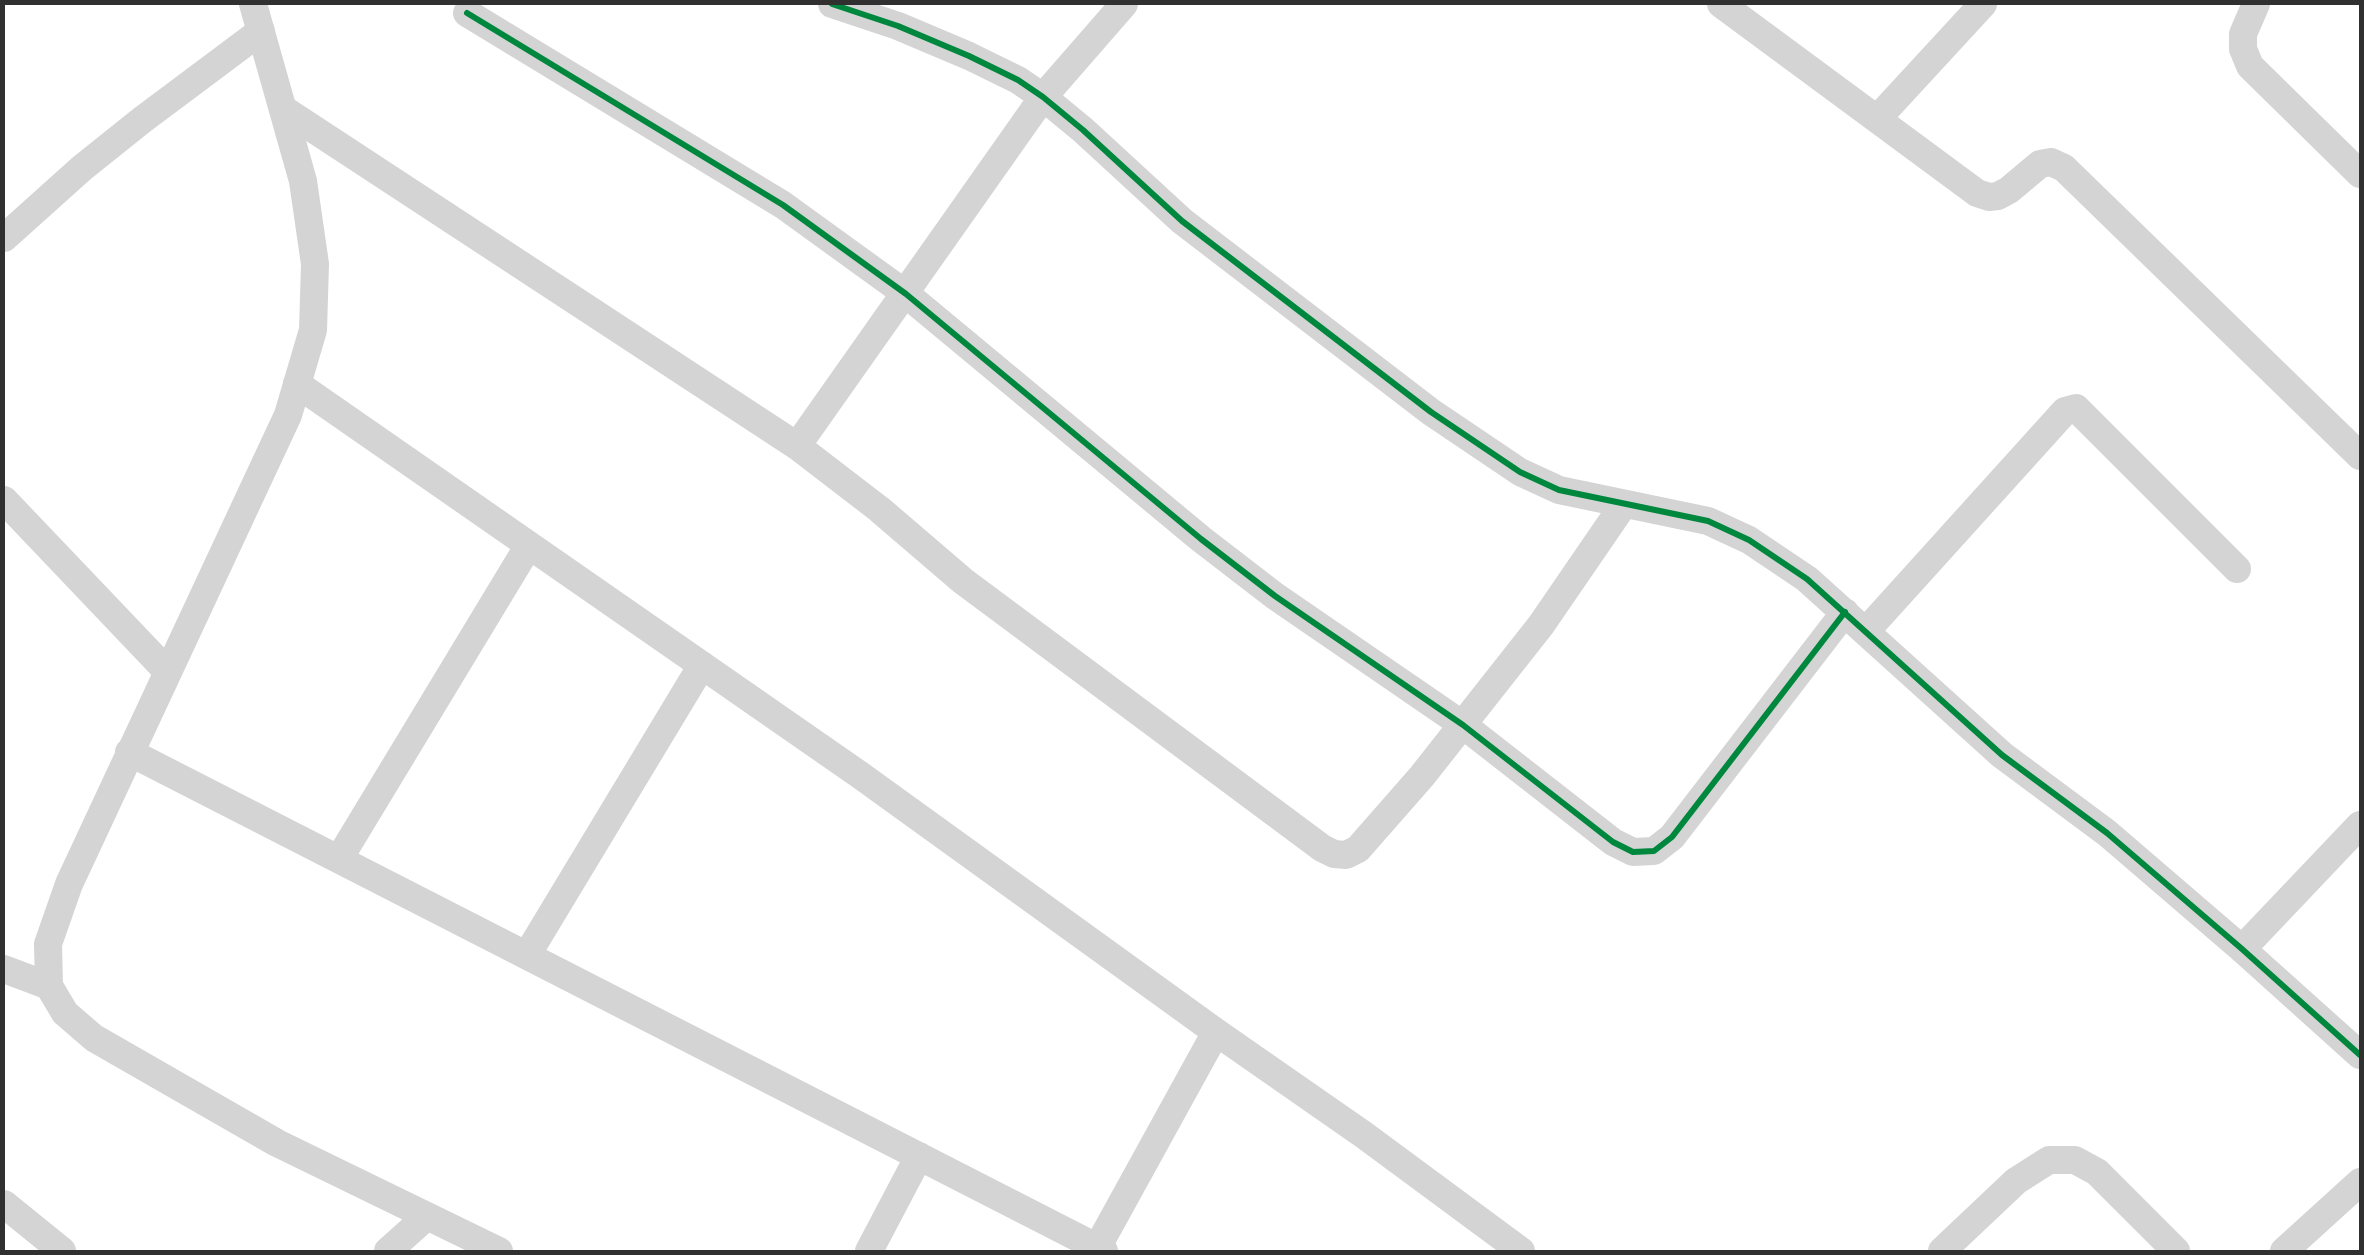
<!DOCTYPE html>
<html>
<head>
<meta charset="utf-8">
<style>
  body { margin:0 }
  #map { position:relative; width:2364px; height:1255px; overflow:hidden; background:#fff; font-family:Mulish,sans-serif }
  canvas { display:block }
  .frame { position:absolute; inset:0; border:5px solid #303030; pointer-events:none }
</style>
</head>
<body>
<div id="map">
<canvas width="2364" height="1255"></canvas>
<div class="frame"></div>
</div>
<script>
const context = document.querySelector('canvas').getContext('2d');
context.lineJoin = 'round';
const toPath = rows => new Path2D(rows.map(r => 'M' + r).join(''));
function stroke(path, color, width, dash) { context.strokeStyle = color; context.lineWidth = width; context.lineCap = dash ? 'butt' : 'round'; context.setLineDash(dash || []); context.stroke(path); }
stroke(toPath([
  [832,4,898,26,969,56,1018,80,1043,97,1083,130,1182,221,1431,412,1520,472,1559,490,1708,521,1749,540,1807,579,2002,755,2107,833,2242,949,2360,1055],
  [1721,4,1977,193,1989,197,1998,196,2009,190,2040,164,2051,162,2064,168,2360,456],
  [2256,4,2243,34,2243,49,2250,66,2360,174],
  [467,13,783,205,906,294,1201,539,1275,596,1463,725,1613,842,1633,852,1654,851,1672,837,1845,612],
  [283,109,797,446,879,509,963,581,1322,848,1334,854,1346,855,1358,849,1422,776,1541,625,1624,504],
  [1877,119,1983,4],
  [4,238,82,168,142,120,261,31],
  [297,384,860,775,1216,1032,1364,1135,1521,1251],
  [797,446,1043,97,1124,4],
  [4,500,167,671],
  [1866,631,2065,411,2076,408,2237,569],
  [129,752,1104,1251],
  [339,859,529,545],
  [2242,949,2360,825],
  [527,955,702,665],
  [4,969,49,986],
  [4,1204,62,1251],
  [1097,1248,1216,1032],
  [388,1251,426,1217],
  [869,1251,919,1156],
  [1942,1251,2016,1181,2049,1160,2075,1160,2097,1172,2176,1251],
  [2284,1251,2360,1182]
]), '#d4d4d4', 28);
stroke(toPath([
  [253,4,303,181,315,264,313,330,288,415,69,884,48,944,49,986,65,1013,94,1038,277,1143,499,1251]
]), '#d4d4d4', 28);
stroke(toPath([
  [832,4,898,26,969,56,1018,80,1043,97,1083,130,1182,221,1431,412,1520,472,1559,490,1708,521,1749,540,1807,579,2002,755,2107,833,2242,949,2360,1055],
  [467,13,783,205,906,294,1201,539,1275,596,1463,725,1613,842,1633,852,1654,851,1672,837,1845,612]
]), '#00873e', 6);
</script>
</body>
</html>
